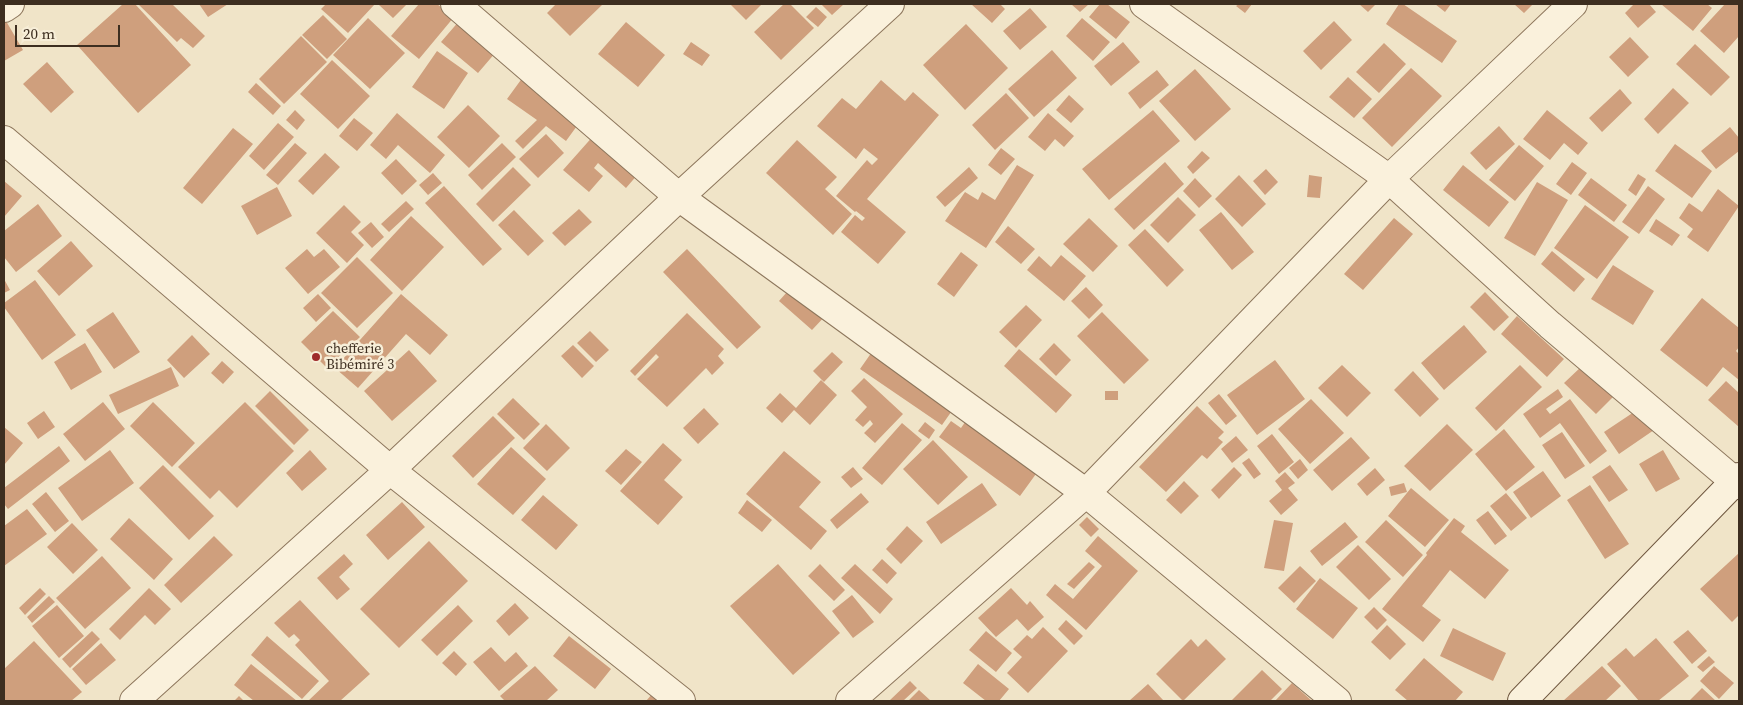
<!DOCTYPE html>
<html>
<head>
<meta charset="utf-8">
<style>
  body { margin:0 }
  #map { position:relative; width:1743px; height:705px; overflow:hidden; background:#f0e4c8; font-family:"Source Serif 4",serif }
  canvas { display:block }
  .frame { position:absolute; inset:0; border:5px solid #3d2e20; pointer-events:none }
  .scale { position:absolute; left:15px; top:25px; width:105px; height:22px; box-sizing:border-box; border:2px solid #3d2e20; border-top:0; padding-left:6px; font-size:15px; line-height:18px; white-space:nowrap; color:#3d2e20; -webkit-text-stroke:4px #f7eed8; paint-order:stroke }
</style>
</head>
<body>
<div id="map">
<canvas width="1743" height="705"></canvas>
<div class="frame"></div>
<div class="scale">20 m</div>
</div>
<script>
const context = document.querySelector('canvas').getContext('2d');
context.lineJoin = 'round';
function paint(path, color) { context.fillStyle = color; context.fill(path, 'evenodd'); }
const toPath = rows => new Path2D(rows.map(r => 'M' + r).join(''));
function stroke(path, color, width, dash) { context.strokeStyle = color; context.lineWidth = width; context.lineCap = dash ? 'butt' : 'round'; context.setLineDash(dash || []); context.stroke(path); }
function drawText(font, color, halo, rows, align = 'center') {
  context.font = font + ' "Source Serif 4",serif'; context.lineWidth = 5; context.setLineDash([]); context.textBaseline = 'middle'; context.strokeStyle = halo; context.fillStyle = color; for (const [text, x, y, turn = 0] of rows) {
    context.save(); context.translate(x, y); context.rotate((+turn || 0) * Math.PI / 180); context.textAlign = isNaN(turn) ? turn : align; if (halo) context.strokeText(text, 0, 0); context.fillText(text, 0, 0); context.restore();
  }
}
paint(toPath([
  [123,4,135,4,191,65,138,113,77,45],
  [138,4,172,4,205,36,193,48,181,38,177,42],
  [199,4,228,4,208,17],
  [326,4,375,4,348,33,321,9],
  [380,4,407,4,393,18,379,5],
  [419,4,437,4,454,17,419,59,391,36],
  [556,4,603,4,570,36,547,13],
  [730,4,762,4,746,20],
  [784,4,790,4,814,28,781,60,754,32],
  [821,4,844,4,832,15],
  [971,4,1000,4,1005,9,992,23],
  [1071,4,1089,4,1080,12],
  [1100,4,1107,4,1130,22,1116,39,1089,17],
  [1239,4,1252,4,1245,13,1236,6],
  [1359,4,1376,4,1368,12],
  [1399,4,1403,4,1457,41,1442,63,1386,24],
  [1435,4,1451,4,1445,12],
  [1514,4,1533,4,1524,13],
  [1634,4,1649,4,1656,12,1638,28,1625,13],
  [1661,4,1707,4,1712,8,1693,31],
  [1725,4,1739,4,1739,36,1724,53,1700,31],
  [816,7,827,17,818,27,806,17],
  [1030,8,1047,27,1020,50,1003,31],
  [323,15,347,39,327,59,302,35],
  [368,18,405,53,370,89,333,55],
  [1082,18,1110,42,1093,61,1066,36],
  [460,20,496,52,478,73,441,42],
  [6,21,23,50,4,61,4,22],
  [1334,21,1352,40,1321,70,1303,51],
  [626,22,665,55,638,87,598,54],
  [966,24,1008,68,965,110,923,65],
  [301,36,327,62,284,104,259,79],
  [1630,37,1649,57,1628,77,1609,57],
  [691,42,710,55,702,66,683,54],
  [1123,42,1140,62,1111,86,1094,66],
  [1384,43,1406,64,1379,93,1356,72],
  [1695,44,1730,77,1711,96,1676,64],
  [1052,50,1077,78,1034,117,1008,89],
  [437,51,468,73,444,109,412,87],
  [332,60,370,96,338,129,300,94],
  [47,62,74,92,51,113,23,84],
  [1411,68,1442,96,1392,147,1362,118],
  [1195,69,1231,109,1195,141,1159,101],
  [1157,70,1169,85,1140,109,1128,93],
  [523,77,582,119,566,141,546,126,523,149,515,141,537,120,507,99],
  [1348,77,1372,99,1354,118,1329,97],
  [881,80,905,101,913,92,939,115,867,199,906,232,878,264,841,232,855,215,862,221,865,218,856,211,855,212,836,196,867,160,872,165,878,159,864,148,856,159,817,126,842,98,856,109],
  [256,83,281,106,273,115,248,92],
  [1673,88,1689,103,1658,134,1644,119],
  [1620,89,1632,103,1602,132,1589,118],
  [1006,93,1029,118,995,150,972,125],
  [1069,95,1084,109,1071,123,1056,110],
  [468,105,500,136,469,168,437,137],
  [295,110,305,120,297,130,286,120],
  [1153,110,1180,141,1109,200,1082,169],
  [1547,110,1588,143,1578,155,1564,143,1550,160,1523,139],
  [397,113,445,155,430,173,398,145,386,159,370,145],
  [1048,113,1074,136,1064,147,1055,139,1045,151,1028,137],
  [354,118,373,133,357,151,339,136],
  [278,123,294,137,264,170,249,156],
  [1499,126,1515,144,1486,170,1470,153],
  [1730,127,1739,138,1739,151,1716,169,1701,151],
  [233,128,253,144,202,204,183,188],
  [546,134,564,153,538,178,519,159],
  [595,134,639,173,626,188,598,163,594,168,603,176,589,192,563,170],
  [797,140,837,177,825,189,852,214,833,235,766,173],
  [295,143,307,153,278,185,266,175],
  [502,143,516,157,482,190,468,175],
  [1675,144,1712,171,1692,198,1655,171],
  [1519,145,1544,166,1515,201,1489,180],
  [1001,148,1015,159,1001,175,988,165],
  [1202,151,1210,158,1193,174,1187,167],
  [325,153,340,167,313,195,298,181],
  [396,159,417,181,402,195,381,173],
  [1165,162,1184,184,1134,230,1114,209],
  [1572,162,1587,173,1571,195,1556,184],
  [1017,165,1034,175,986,248,945,221,965,192,978,200,982,192,995,200],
  [1463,165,1509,202,1489,227,1443,190],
  [513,167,531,185,493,222,476,204],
  [969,167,978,178,945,207,936,197],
  [1266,169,1278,182,1265,195,1253,181],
  [433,173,442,183,428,195,419,185],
  [1638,174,1646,179,1636,196,1628,190],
  [1239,175,1266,204,1242,227,1215,199],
  [1309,175,1322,177,1320,198,1307,197],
  [1195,178,1212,196,1199,208,1183,191],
  [1591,178,1627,205,1614,222,1578,195],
  [4,181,22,196,4,217],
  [1537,182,1568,200,1535,256,1504,238],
  [444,186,502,249,483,266,425,203],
  [1648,186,1665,199,1639,234,1622,222],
  [277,187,292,216,257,235,241,206],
  [1718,189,1739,206,1708,252,1687,237,1693,229,1679,218,1689,203,1702,212],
  [1178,197,1196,215,1168,243,1150,225],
  [406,201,414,209,389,232,381,224],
  [38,204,62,236,16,272,4,257,4,231],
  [344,205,361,222,351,232,364,245,347,263,316,233],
  [1585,205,1629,237,1597,279,1554,248],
  [579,209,592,222,565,246,552,233],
  [514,210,544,241,528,256,498,225],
  [1221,212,1254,252,1232,270,1199,230],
  [411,216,444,247,402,291,370,260],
  [1089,218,1118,246,1093,272,1063,244],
  [1394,218,1413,234,1363,290,1344,274],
  [1656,219,1680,235,1672,246,1649,231],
  [371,222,384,237,372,248,358,233],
  [1008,226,1035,249,1021,264,995,242],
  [1145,229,1184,270,1167,287,1128,245],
  [71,241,93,266,59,296,37,271],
  [307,249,314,257,324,249,340,267,308,294,285,268],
  [687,249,761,327,737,349,663,272],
  [1552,251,1585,279,1574,292,1541,264],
  [961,252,978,265,954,297,937,284],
  [1061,255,1086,276,1064,301,1027,270,1039,256,1051,267],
  [357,257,393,293,357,328,321,293],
  [1613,265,1654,291,1633,325,1591,299],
  [4,279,10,290,4,293],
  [35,280,76,335,42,360,4,307,4,303],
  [795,283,828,313,812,330,779,301],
  [1086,287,1103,305,1089,319,1071,301],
  [1485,292,1509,317,1494,331,1470,307],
  [318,294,331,308,316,322,303,308],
  [401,294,448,335,430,355,406,334,358,388,335,368],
  [1702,298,1739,328,1739,347,1736,351,1739,354,1739,380,1723,367,1707,387,1660,350],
  [1026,305,1042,320,1016,348,999,332],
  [333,311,360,337,327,368,301,342],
  [113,312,140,352,114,369,86,330],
  [1102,312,1149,360,1124,384,1077,336],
  [687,313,724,349,718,356,724,363,712,375,706,368,667,407,637,379,659,357,656,354,635,376,630,371],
  [1517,316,1564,359,1547,377,1501,334],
  [1464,325,1487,352,1444,390,1421,363],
  [590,331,609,350,596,362,577,343],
  [192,335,210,354,184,378,167,360],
  [85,343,102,372,71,390,54,362],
  [1054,343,1071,360,1056,376,1039,359],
  [573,345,594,366,582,378,561,356],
  [874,349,956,405,942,425,860,369],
  [1019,349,1072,395,1056,413,1004,366],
  [409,350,437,381,392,421,364,391],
  [832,352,843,362,824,382,813,371],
  [1275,360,1305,399,1257,435,1227,395],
  [222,361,234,372,223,384,211,373],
  [1342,365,1371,393,1347,417,1318,388],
  [1520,365,1542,387,1496,431,1475,408],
  [1582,366,1613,397,1596,414,1564,383],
  [171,367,179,386,118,414,109,395],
  [1413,371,1439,399,1420,417,1394,390],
  [864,378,903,414,875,443,864,433,873,424,870,420,863,427,855,420,867,407,851,391],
  [821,380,837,395,810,425,794,410,782,423,766,408,780,393,796,408],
  [1726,381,1739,393,1739,427,1708,400],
  [1558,389,1563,397,1546,409,1550,414,1570,399,1607,451,1590,464,1560,423,1540,438,1523,414],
  [270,391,309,430,294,445,255,406],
  [1105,391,1118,391,1118,400,1105,400],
  [1219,394,1237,416,1226,425,1208,403],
  [513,398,540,424,524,440,497,414],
  [1311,399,1344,433,1310,464,1278,429],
  [103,402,125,429,85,461,63,434],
  [153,402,195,443,172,467,130,426],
  [245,402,294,451,237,508,219,490,210,499,178,467],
  [1197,406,1224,432,1218,438,1223,442,1207,459,1202,455,1166,492,1139,467],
  [704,408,719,424,698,444,683,428],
  [1640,408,1654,430,1619,454,1604,432],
  [44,411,55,427,38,439,27,423],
  [970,415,1041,467,1020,496,939,437,951,421,961,428],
  [493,416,515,438,473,478,452,456],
  [925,422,935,430,929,439,918,431],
  [902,423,922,440,882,485,862,468],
  [546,424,570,448,547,471,523,448],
  [1447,424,1473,450,1430,491,1404,466],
  [4,427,23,443,4,465],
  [1504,429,1535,467,1506,491,1475,454],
  [1562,432,1585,466,1565,479,1542,445],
  [1272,434,1294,462,1279,474,1257,446],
  [1236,436,1248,450,1232,463,1221,449],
  [1351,437,1370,458,1332,491,1313,470],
  [933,440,968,477,938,505,903,469],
  [663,443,682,460,664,480,683,497,658,525,620,491],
  [59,446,70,461,8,509,4,504,4,488],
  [511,447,546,479,513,515,477,484],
  [626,449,642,462,621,485,605,471],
  [110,450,134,483,82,521,58,488],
  [310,450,327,469,302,491,286,473],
  [1663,450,1680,479,1656,492,1639,464],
  [784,451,821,482,799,507,827,531,811,550,746,494],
  [1249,458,1261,474,1254,479,1242,463],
  [1300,459,1308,470,1298,479,1289,468],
  [163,465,214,516,189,540,139,488],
  [1610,465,1628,490,1609,502,1592,477],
  [853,467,863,479,851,488,841,477],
  [1234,467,1242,475,1219,499,1211,490],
  [1375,468,1385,480,1367,496,1357,484],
  [1543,471,1561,496,1531,518,1513,492],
  [1285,472,1295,483,1288,488,1298,500,1281,515,1269,501,1282,490,1275,481],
  [1184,481,1199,496,1181,514,1166,500],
  [982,483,997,505,941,544,926,522],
  [1404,483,1407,492,1391,496,1389,487],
  [1590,485,1629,544,1605,559,1567,500],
  [1411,488,1449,520,1425,547,1388,516],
  [46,492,69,521,55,532,32,504],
  [861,493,869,502,837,529,830,520],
  [1506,493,1527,518,1511,531,1490,506],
  [543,495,578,525,556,550,521,520],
  [747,500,772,520,762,532,738,513],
  [402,502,425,527,388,560,366,535],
  [27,509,47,534,4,566,4,526],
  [1488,511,1507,536,1495,545,1476,520],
  [1087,517,1099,529,1091,537,1079,525],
  [129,518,173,559,154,580,110,539],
  [1454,518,1465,526,1461,532,1509,570,1485,599,1450,570,1422,606,1441,620,1423,642,1382,609,1427,555,1426,553],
  [1274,520,1293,523,1284,571,1264,568],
  [1386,520,1423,555,1403,577,1365,542],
  [1345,522,1358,537,1322,566,1310,551],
  [72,523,98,550,73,574,47,547],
  [907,526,923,541,901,564,886,549],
  [214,536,233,555,181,603,164,585],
  [1098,536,1138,571,1086,630,1046,595,1055,584,1073,599,1102,566,1085,551],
  [429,541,468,581,399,648,360,609],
  [1358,545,1391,579,1369,600,1336,567],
  [1739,553,1739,615,1732,622,1700,589],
  [344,554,353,564,339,577,350,589,337,600,317,578],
  [102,556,131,588,85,629,56,598],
  [882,559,897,573,887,584,872,570],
  [1089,562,1095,567,1074,589,1067,584],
  [778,564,840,633,793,675,730,606],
  [820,564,845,590,834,601,808,576],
  [855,564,893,599,880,614,841,578],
  [1300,566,1316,581,1294,603,1278,588],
  [1320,578,1358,608,1333,639,1296,609],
  [40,588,46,594,25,615,19,608],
  [149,588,171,609,155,625,145,615,120,640,109,629],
  [1011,588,1027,605,1030,601,1044,617,1028,631,1017,619,996,637,978,618],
  [852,595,874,622,853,638,832,611],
  [49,596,55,602,32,623,27,617],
  [300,600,370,674,340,701,308,701,329,681,295,645,300,640,294,634,289,638,274,623],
  [515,603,529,618,509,636,496,621],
  [57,605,84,636,59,658,32,626],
  [458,605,473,621,437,656,421,640],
  [1374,607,1387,620,1377,630,1364,617],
  [1066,620,1083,636,1074,645,1058,629],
  [1387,625,1406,644,1390,660,1371,642],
  [1043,627,1068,651,1028,693,1007,673,1022,657,1013,649,1027,635,1032,639],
  [1453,628,1506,653,1493,681,1440,656],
  [1688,630,1707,651,1692,664,1673,642],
  [92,631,100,639,70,668,62,659],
  [986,631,1012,653,996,672,969,650],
  [267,636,319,681,302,699,251,655],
  [569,636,611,669,595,689,553,656],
  [1656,638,1689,676,1658,701,1639,701,1607,664,1626,648,1634,657],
  [1191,639,1198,647,1206,639,1226,659,1183,701,1156,674],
  [34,641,82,692,71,701,4,701,4,669],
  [101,643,116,660,86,685,72,669],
  [491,647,505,662,516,652,528,666,499,691,473,662],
  [454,651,467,664,456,676,442,663],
  [1709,656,1715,662,1703,672,1697,667],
  [1424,658,1463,692,1455,701,1408,701,1395,690],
  [251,664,297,701,254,701,234,685],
  [978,664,1009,689,999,701,986,701,963,683],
  [535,666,558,690,546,701,505,701,500,696],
  [1602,666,1621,686,1605,701,1563,701],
  [1714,666,1734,683,1719,699,1700,681],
  [1262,670,1282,689,1270,701,1231,701],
  [910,681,917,688,903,701,889,701],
  [1292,683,1312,701,1275,701],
  [1148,684,1164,701,1129,701],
  [1702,688,1716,701,1689,701],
  [919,690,931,701,908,701],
  [653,693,662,701,646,701],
  [239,696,244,701,234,701]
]), '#cf9f7d');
const street = toPath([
  [455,4,679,197,1086,493,1337,701],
  [1144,4,1389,179,1550,325,1739,485],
  [4,8,10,4],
  [4,140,390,470,681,701],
  [134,701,390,470,679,197,890,4],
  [850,701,1086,493,1389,179,1573,4]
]);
const secondary = toPath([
  [1522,701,1739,477]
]);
stroke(street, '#8d765c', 30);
stroke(secondary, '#6f573f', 30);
stroke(street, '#faf1dc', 28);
stroke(secondary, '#faf1dc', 28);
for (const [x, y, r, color] of [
  [316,357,5,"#9e2a2b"]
]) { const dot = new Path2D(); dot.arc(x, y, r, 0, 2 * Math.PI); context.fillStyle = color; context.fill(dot); stroke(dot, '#f7eed8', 2); }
drawText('14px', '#3d2e20', '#f7eed8', [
  ["chefferie",326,349],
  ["Bibémiré 3",326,365]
], 'left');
</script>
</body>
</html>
